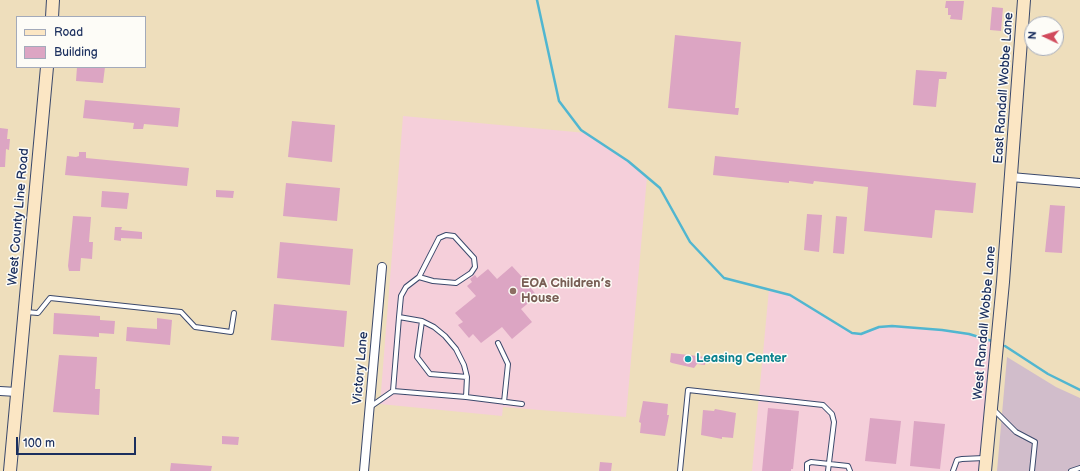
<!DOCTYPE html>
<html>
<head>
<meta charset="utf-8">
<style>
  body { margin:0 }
  #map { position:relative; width:1080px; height:471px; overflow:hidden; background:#eedebc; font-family:"Balsamiq Sans",sans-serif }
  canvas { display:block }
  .legend { position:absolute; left:16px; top:16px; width:130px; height:52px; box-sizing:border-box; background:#fdfcf7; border:1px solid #a3aaba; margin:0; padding:5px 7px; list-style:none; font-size:12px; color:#1b2f5e }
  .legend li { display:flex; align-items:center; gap:8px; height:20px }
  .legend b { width:20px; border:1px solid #a3aaba }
  .north { position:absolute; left:1024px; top:16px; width:40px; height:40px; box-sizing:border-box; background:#fdfcf7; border:1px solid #a3aaba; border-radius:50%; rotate:274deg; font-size:11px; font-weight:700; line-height:16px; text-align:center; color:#1b2f5e }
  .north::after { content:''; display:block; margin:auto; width:14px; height:18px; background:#d1495b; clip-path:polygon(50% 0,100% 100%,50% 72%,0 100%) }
  .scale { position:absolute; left:16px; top:437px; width:120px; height:18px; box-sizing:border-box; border:2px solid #1b2f5e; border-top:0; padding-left:5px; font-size:12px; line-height:14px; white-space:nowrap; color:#1b2f5e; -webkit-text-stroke:3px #fdfcf7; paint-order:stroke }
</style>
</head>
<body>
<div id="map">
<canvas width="1080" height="471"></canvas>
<ul class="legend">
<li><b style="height:5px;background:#fbe6c4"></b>Road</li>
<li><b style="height:11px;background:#dca5c3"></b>Building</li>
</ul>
<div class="north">N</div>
<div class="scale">100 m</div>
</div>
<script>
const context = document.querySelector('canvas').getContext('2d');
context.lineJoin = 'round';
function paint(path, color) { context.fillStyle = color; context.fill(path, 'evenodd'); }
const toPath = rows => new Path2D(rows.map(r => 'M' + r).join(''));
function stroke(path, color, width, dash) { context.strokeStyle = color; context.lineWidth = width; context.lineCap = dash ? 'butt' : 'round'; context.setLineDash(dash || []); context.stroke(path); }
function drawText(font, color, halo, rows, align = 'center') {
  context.font = font + ' "Balsamiq Sans",sans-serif'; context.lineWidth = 3; context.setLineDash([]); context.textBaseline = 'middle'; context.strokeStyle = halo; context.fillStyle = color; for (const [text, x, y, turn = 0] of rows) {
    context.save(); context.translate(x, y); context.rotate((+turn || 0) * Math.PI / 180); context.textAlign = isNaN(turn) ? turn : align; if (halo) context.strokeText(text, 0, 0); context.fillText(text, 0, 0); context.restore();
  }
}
paint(toPath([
  [403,116,586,133,628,161,647,177,626,417,503,407,502,416,380,404],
  [769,289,790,295,852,333,861,334,879,327,892,326,942,330,969,334,992,341,985,471,752,471]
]), '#f5cfda');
paint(toPath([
  [1007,357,1056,387,1080,398,1080,471,997,471]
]), '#d1bdcb');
stroke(toPath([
  [537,0,559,101,581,130,628,161,660,188,690,242,724,278,790,295,852,333,861,334,879,327,892,326,942,330,969,334,992,341],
  [1005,346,1048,374,1080,390]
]), '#51b6d0', 2.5);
paint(toPath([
  [946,1,964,1,962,20,950,19,951,15,948,15,948,8,945,8],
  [992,7,1003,8,1001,31,990,30],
  [675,35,741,42,735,108,739,108,738,115,668,108],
  [77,67,105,67,103,83,76,81],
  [916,70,947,72,946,79,939,79,936,107,913,105],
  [85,100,180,108,178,127,144,124,143,129,133,129,134,123,83,118],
  [292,121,335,125,332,162,288,157],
  [0,128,8,129,7,139,10,139,9,150,6,149,5,167,0,167],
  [79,152,86,152,86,158,189,168,187,186,65,175,67,156,76,157,79,156],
  [715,156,976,183,973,213,935,210,932,238,864,231,868,187,814,181,813,184,789,181,789,183,713,175],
  [286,183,340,188,337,221,283,216],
  [216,190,234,191,233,198,216,197],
  [102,191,129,193,127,209,101,207],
  [1050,205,1065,206,1062,253,1045,252],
  [807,214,822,215,819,252,804,250],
  [73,216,91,217,89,242,93,242,92,259,81,258,80,271,69,271,68,266],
  [836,216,847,217,844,254,833,253],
  [115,227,122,227,121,230,142,232,142,239,121,238,121,241,114,240],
  [280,242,353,249,350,285,277,278],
  [512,266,523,278,526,275,530,281,527,283,537,296,521,309,532,322,512,339,502,327,481,343,473,334,469,338,458,325,463,322,455,313,476,296,467,286,472,282,470,279,475,275,477,278,488,269,497,279],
  [274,304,347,311,344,347,271,340],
  [54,313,100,316,100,320,115,321,114,334,99,333,99,337,53,334],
  [157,318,172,320,170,345,126,341,127,327,157,329],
  [671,353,706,357,705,365,697,364,694,368,672,363,670,362],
  [59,355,97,357,95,389,100,389,99,415,53,412],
  [643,401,668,404,667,415,669,415,665,436,640,433,641,423,639,422],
  [768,408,799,411,793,469,791,469,791,471,762,471],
  [715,409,736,413,733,438,722,437,722,439,701,435,703,410,714,411],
  [870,418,901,421,896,464,865,461],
  [914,421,945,424,940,469,910,466],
  [222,436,239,437,238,445,222,444],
  [600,462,612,463,611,471,599,471],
  [171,463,212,466,211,471,170,471]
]), '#dca5c3');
const lane = toPath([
  [26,312,38,313,50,298,181,312,195,327,231,332,234,313],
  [399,317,401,296,406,287,419,277,439,238,446,235,454,236,474,258,475,267,471,273,456,283,433,281,419,277],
  [422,321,417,357,430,374,467,377],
  [498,343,508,364,504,402],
  [466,397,522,404],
  [370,407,393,391,466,397,467,377,464,365,456,349,445,336,434,327,422,321,399,317,393,391],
  [993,409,1016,432,1035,442,1032,471],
  [680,471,688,390,823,405,832,414,834,422,828,471],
  [807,471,807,464,811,462,848,466,850,471],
  [953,471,957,460,962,459,984,458],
  [1071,471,1080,468]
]);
const street = toPath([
  [1011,177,1080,183],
  [0,391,17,392],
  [364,471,382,267]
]);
const secondary = toPath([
  [52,17,53,0],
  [10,471,47,67],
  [985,471,1003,282,1024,0]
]);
stroke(lane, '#3b496c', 6);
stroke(street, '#3b496c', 10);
stroke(secondary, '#3b496c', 14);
stroke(lane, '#fff', 4);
stroke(street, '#fff', 8);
stroke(secondary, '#fbe6c4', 12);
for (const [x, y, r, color] of [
  [513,291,4,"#8d6e63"],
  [688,359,4,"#0f9aa8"]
]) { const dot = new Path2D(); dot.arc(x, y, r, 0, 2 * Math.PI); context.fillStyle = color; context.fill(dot); stroke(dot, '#fdfcf7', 1.5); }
drawText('13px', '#1b2f5e', '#fdfcf7', [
  ["East Randall Wobbe Lane",1004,88,-86],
  ["West County Line Road",19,217,-85],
  ["West Randall Wobbe Lane",985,323,-85],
  ["Victory Lane",361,368,-85]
]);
drawText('bold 13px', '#785e54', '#fdfcf7', [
  ["EOA Children’s",521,284],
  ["House",521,299]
], 'left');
drawText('bold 13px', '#0d838f', '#fdfcf7', [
  ["Leasing Center",696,359]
], 'left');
</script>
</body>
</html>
